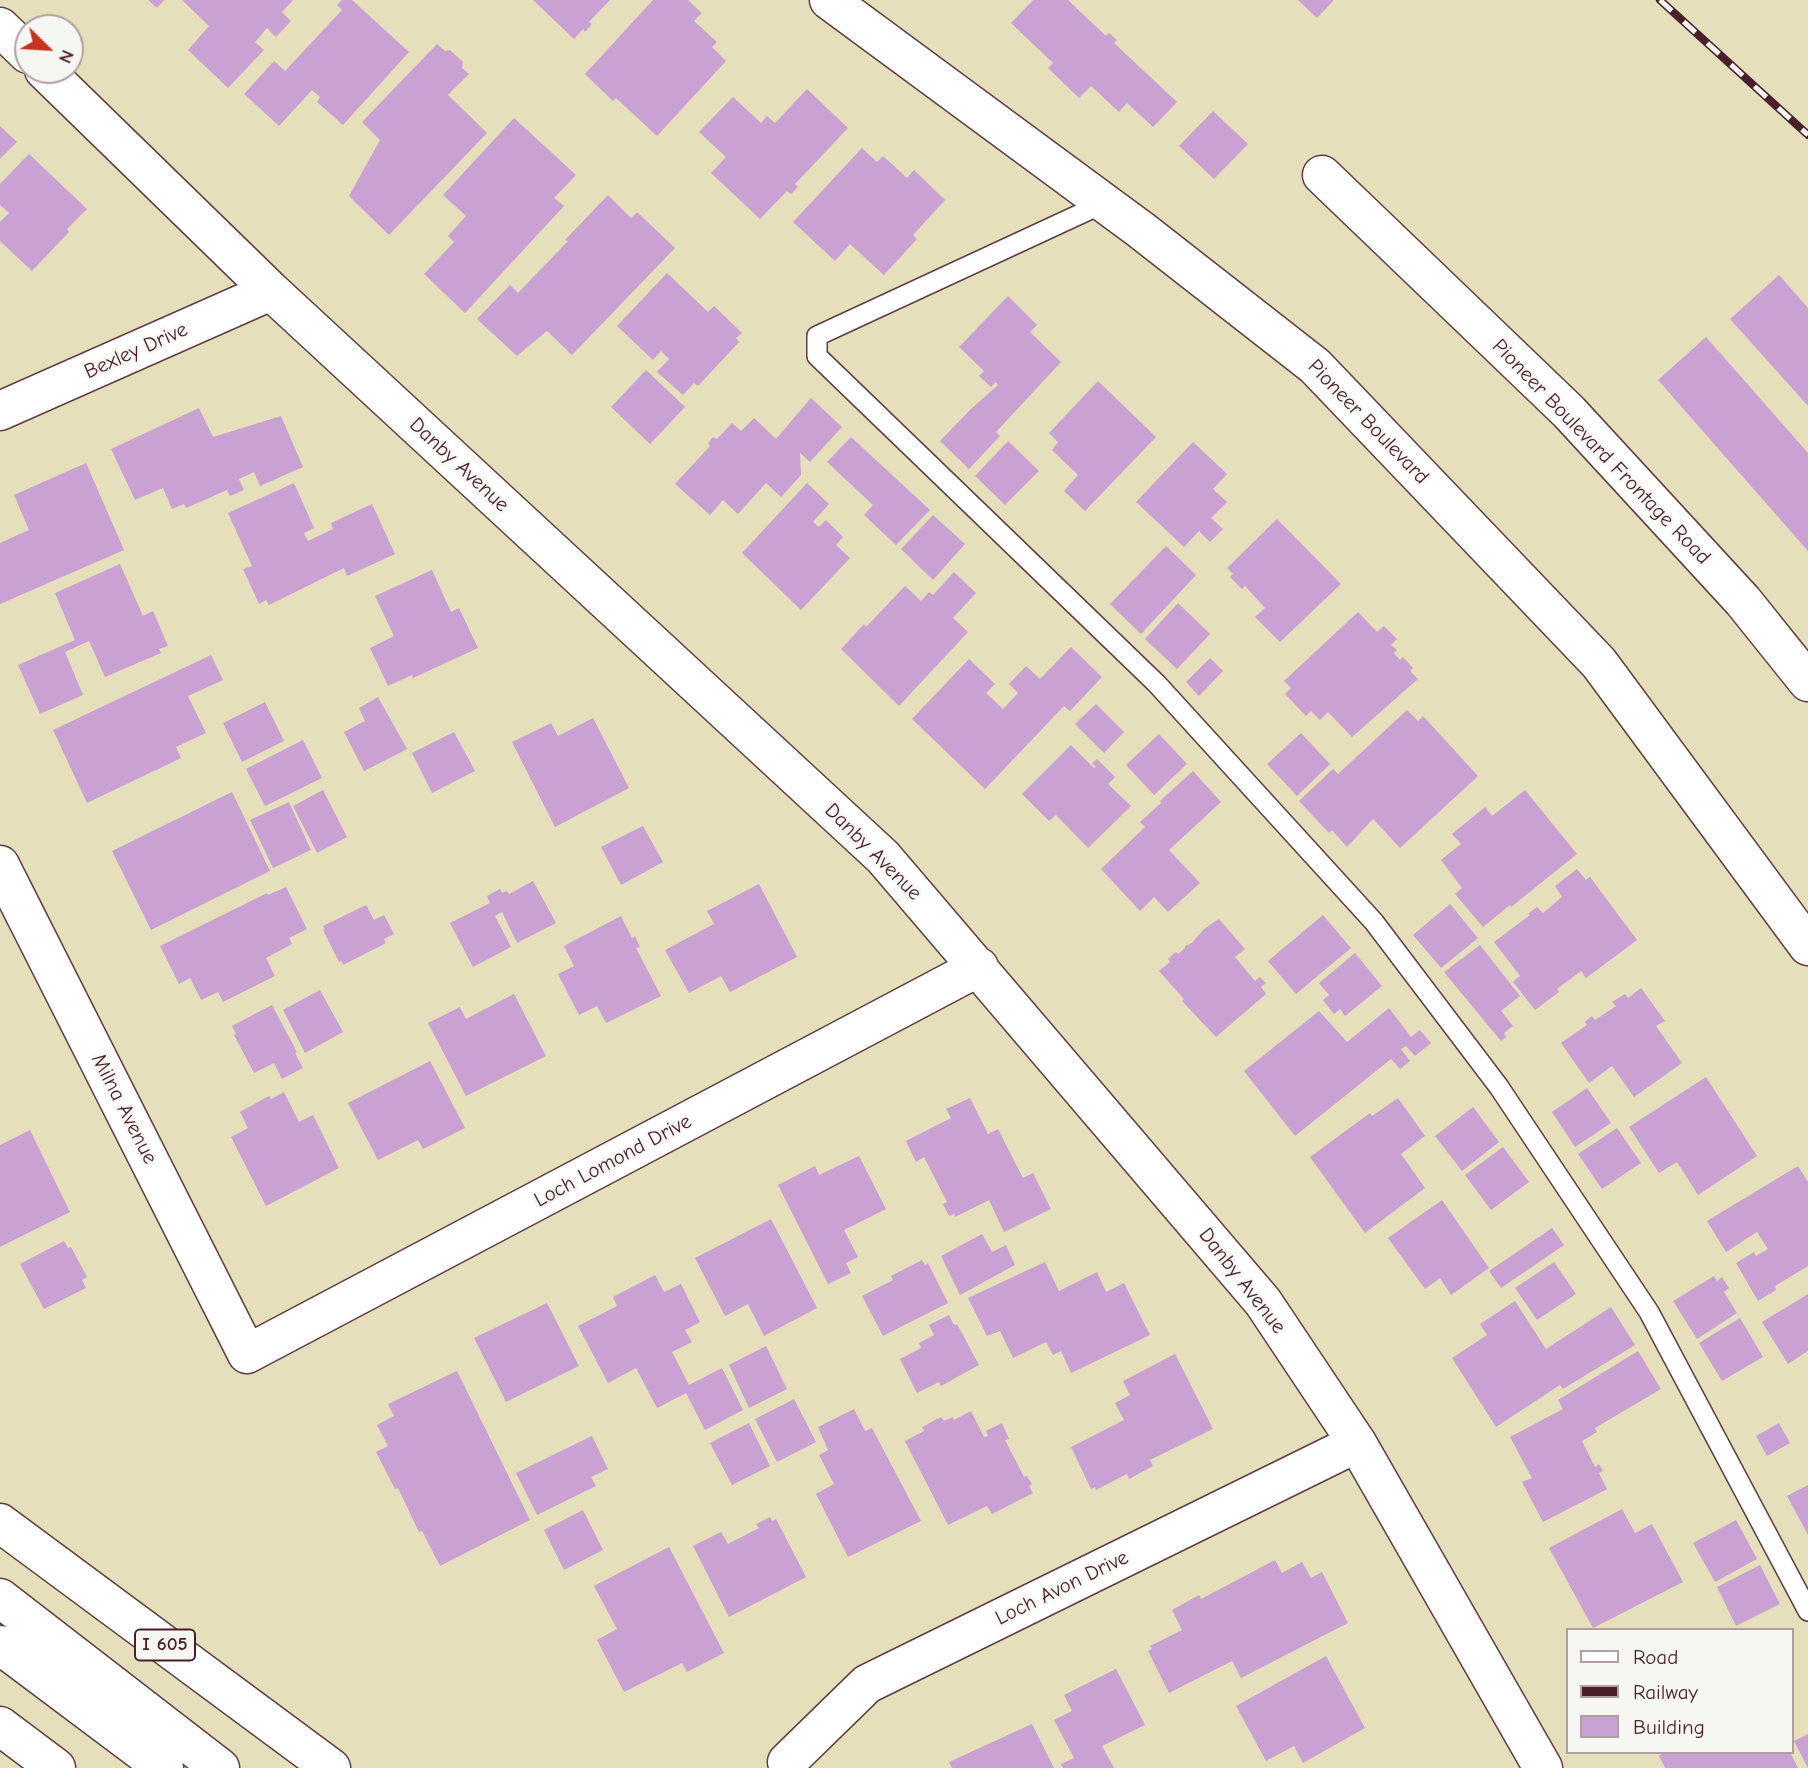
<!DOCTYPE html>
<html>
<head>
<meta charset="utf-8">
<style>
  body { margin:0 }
  #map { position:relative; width:1808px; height:1768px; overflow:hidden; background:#e6dfbb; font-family:"Comic Neue",sans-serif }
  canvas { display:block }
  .legend { position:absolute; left:1566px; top:1628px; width:228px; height:126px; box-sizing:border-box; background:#f6f6f2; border:2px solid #b1a0a2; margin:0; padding:9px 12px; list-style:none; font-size:21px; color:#4a1f2b }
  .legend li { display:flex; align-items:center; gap:14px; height:35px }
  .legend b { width:35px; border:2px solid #b1a0a2 }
  .north { position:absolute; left:14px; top:14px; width:70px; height:70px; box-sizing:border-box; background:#f6f6f2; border:2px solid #b1a0a2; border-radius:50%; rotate:114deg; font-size:19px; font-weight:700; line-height:28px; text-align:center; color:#4a1f2b }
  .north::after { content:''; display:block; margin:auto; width:24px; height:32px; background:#c8321e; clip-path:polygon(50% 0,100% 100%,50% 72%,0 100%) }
</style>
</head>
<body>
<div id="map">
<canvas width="1808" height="1768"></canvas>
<ul class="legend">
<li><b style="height:9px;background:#fff"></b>Road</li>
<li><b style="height:9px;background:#4a1f2b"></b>Railway</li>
<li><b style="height:19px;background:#c9a1d3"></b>Building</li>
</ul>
<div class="north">N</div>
</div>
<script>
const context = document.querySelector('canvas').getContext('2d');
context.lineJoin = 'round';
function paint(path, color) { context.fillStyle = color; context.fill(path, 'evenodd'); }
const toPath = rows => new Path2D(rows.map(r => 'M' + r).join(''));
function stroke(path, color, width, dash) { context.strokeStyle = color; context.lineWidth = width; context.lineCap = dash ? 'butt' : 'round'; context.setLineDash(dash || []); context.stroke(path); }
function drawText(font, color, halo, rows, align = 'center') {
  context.font = font + ' "Comic Neue",sans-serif'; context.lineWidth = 5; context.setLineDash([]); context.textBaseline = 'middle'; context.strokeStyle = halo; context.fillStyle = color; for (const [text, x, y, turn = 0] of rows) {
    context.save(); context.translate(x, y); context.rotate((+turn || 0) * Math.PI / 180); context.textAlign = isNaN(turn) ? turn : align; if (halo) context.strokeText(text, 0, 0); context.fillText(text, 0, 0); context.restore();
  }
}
paint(toPath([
  [148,0,164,0,157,8],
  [182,0,293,0,282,12,291,21,276,37,267,28,255,42,264,50,228,88,188,50,209,26],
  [342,0,352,0,409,52,343,125,317,102,320,97,312,90,279,126,244,94,274,61,285,71,342,10,337,5],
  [533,0,610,0,589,22,592,24,585,32,583,29,574,39],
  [653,0,688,0,702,13,694,21,717,42,712,47,726,61,657,136,616,98,613,101,585,74],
  [1033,0,1068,0,1106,36,1109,33,1117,40,1114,43,1177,102,1153,127,1127,103,1119,112,1091,86,1079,98,1048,68,1053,63,1011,23],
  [1298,0,1334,0,1317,18],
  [437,44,445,51,450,50,463,62,462,68,469,74,448,95,487,133,389,235,349,196,380,140,362,122],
  [807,89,848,128,795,184,798,187,791,194,787,191,760,219,711,173,726,157,699,132,733,97,761,123,767,116,775,123],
  [1213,111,1248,144,1214,179,1179,146],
  [514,118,576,175,554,198,564,206,465,313,424,274,454,242,448,236,466,216,443,195],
  [0,126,17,142,0,159],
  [862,148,877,162,883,156,907,178,914,170,945,200,913,235,917,239,884,275,850,244,835,261,793,222],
  [29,154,87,209,67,229,69,232,32,271,0,241,0,222,9,213,0,205,0,184],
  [608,195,631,218,637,212,675,248,572,355,547,331,517,356,477,319,510,285,518,293,568,241,565,240],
  [667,273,708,312,714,306,742,333,736,338,739,342,698,386,694,383,683,395,657,372,669,359,661,351,653,360,617,326],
  [1779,275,1808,308,1808,406,1730,319],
  [1008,296,1037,325,1030,332,1061,362,996,432,1000,436,969,469,940,441,972,408,998,385,996,382,991,387,979,376,984,371,959,347],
  [1706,337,1808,453,1808,551,1658,380],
  [646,370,685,407,650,444,611,407],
  [1098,381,1156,437,1085,511,1064,491,1078,475,1052,450,1058,442,1049,433],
  [811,398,842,427,810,462,800,453,801,475,781,497,766,483,738,514,723,500,710,515,675,484,710,446,708,443,713,437,717,439,732,423,741,431,754,418,776,439],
  [199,408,213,437,281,416,303,467,260,486,254,472,239,479,244,490,230,496,227,490,186,508,184,504,172,509,163,488,135,500,111,449],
  [851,437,930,510,896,545,864,515,873,505,827,462],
  [1008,441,1039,471,1005,505,975,476],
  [1193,442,1227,474,1213,489,1227,502,1211,518,1223,529,1210,542,1199,531,1184,547,1136,502],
  [86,463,124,550,0,604,0,543,29,530,14,495],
  [294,483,314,528,304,533,308,541,333,529,331,523,372,504,395,554,347,576,344,568,269,605,266,600,259,604,243,569,252,566,228,513],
  [807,483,829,504,813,522,819,527,826,520,843,537,836,545,850,558,801,610,742,553],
  [933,515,965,544,933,580,901,549],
  [1277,519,1341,584,1280,642,1255,617,1265,608,1245,586,1242,589,1230,577,1233,574,1227,568],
  [1166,546,1196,575,1141,634,1110,604],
  [120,564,143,616,153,611,168,646,159,649,161,653,105,677,89,641,65,652,83,695,40,714,18,665,75,640,55,593],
  [432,570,451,612,459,608,478,648,413,678,412,675,388,686,370,648,394,636,375,596],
  [954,572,976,593,953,618,968,632,899,706,841,649,864,624,866,627,905,586,921,601,929,592,933,595],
  [1178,603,1210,634,1177,669,1145,639],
  [1358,612,1377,632,1384,626,1397,639,1391,645,1397,650,1394,653,1400,660,1403,657,1413,668,1410,671,1418,679,1352,737,1328,712,1320,720,1311,711,1306,716,1285,694,1291,688,1284,681],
  [1071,647,1102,677,1070,711,1064,706,985,789,912,719,969,659,995,684,986,693,1003,709,1018,693,1009,684,1026,666,1040,679],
  [211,655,223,680,188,696,206,733,176,747,181,758,87,803,53,730],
  [1210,658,1223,671,1199,696,1186,682],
  [378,697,407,749,364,771,344,732,365,721,359,708],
  [265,702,284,741,242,762,223,723],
  [1096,704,1124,732,1104,753,1075,724],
  [1407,710,1418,721,1423,716,1478,776,1400,848,1373,819,1347,847,1332,830,1329,833,1299,801,1333,769,1338,774],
  [593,718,629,788,555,827,512,742,551,723,558,736],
  [454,732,475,771,432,793,412,753],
  [1301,733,1330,764,1297,796,1267,764],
  [1159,734,1187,764,1154,795,1126,765],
  [303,740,322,778,265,806,246,769],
  [1071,745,1094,768,1096,767,1092,763,1097,759,1115,777,1108,784,1131,806,1088,848,1056,815,1049,821,1022,794],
  [1193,771,1221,802,1169,850,1200,883,1168,912,1154,897,1140,911,1101,869,1145,827,1140,822,1161,803,1160,801],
  [323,790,347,837,317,853,293,806],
  [1525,790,1577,854,1511,907,1510,905,1483,927,1455,894,1462,888,1441,860,1461,844,1452,834,1485,807,1492,816],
  [232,792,270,871,151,930,112,851],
  [289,802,311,850,273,868,250,820],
  [643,826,663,862,621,885,601,847],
  [1577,869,1586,880,1590,877,1637,940,1586,978,1581,971,1557,989,1559,992,1535,1010,1513,982,1520,976,1494,942,1530,915,1528,914,1537,907,1543,913,1562,897,1555,886],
  [533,881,556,923,517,943,502,912,495,916,511,947,473,967,450,923,490,903,491,906,487,896,500,889,502,893,507,891,509,894],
  [759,884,797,957,730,992,721,976,689,993,665,950,714,924,707,911],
  [286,887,307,929,289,938,292,944,266,958,275,976,223,1002,218,992,201,1000,190,978,179,984,160,946,267,893,268,895],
  [1450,904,1478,938,1441,968,1413,935],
  [366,905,374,920,384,915,394,934,384,939,386,943,343,965,342,961,339,962,323,930,325,929,323,926],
  [1323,915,1351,948,1296,994,1268,961],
  [621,916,632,938,635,936,640,947,636,948,661,996,606,1023,597,1006,579,1015,558,974,574,966,564,946],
  [1219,919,1245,949,1235,957,1255,981,1260,977,1266,983,1261,987,1266,994,1216,1037,1182,1001,1184,999,1159,971,1170,962,1168,959,1176,952,1178,954,1185,948,1185,946,1192,943,1204,929],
  [1480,945,1520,996,1501,1011,1513,1026,1504,1033,1506,1037,1501,1041,1444,972],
  [1355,953,1382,986,1345,1016,1340,1009,1334,1014,1323,1000,1329,995,1319,983],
  [1641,988,1665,1021,1656,1026,1682,1063,1634,1097,1612,1066,1589,1083,1561,1043,1587,1025,1585,1022,1592,1016,1595,1020,1616,1006,1612,1002,1625,994,1628,998],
  [320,990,343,1032,305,1053,283,1010],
  [514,994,546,1056,466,1096,428,1023,460,1007,466,1019],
  [272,1005,297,1052,295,1053,303,1068,282,1079,274,1063,254,1073,234,1035,236,1034,232,1026],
  [1389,1008,1411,1037,1420,1030,1431,1043,1415,1056,1406,1046,1401,1049,1410,1061,1400,1069,1391,1059,1295,1136,1244,1071,1319,1011,1347,1042],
  [430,1061,465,1128,423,1149,418,1140,378,1160,348,1103],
  [1706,1077,1757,1156,1698,1195,1677,1162,1659,1173,1629,1127],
  [1587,1088,1611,1123,1575,1147,1552,1112],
  [284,1092,299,1122,313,1115,339,1168,266,1206,231,1137,248,1128,240,1112,269,1096,271,1099],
  [970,1098,988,1134,998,1129,1023,1178,1033,1173,1051,1209,1004,1232,989,1200,955,1217,954,1214,949,1216,943,1204,947,1202,924,1157,916,1162,906,1141,951,1118,946,1109],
  [1398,1098,1425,1136,1401,1154,1425,1188,1365,1233,1310,1157,1370,1113,1372,1116],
  [1473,1107,1499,1142,1462,1171,1435,1136],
  [1617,1128,1641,1163,1602,1189,1578,1154],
  [30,1130,70,1212,0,1247,0,1145],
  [1503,1147,1529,1182,1491,1210,1465,1175],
  [859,1156,886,1209,844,1230,858,1257,846,1263,851,1273,828,1284,778,1185,815,1166,819,1175],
  [1798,1166,1808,1182,1808,1266,1775,1286,1776,1290,1758,1301,1736,1263,1754,1252,1756,1256,1768,1249,1757,1232,1726,1252,1707,1221],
  [1442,1200,1489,1268,1451,1295,1440,1278,1425,1289,1388,1238],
  [771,1219,817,1308,764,1336,748,1304,725,1316,695,1258],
  [1552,1228,1564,1245,1501,1288,1489,1271],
  [982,1234,992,1252,1006,1245,1015,1265,960,1295,941,1256],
  [64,1241,68,1248,71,1247,87,1277,82,1280,86,1288,44,1309,20,1264],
  [922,1260,925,1265,928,1263,948,1303,883,1336,862,1296,893,1280,891,1276],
  [1045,1262,1059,1291,1097,1272,1106,1292,1124,1283,1150,1335,1071,1373,1061,1351,1053,1355,1046,1342,1013,1358,1000,1331,987,1336,968,1298],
  [1554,1262,1576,1294,1537,1320,1515,1288],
  [655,1275,664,1292,681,1284,700,1322,685,1330,692,1342,672,1352,689,1385,722,1368,743,1410,705,1430,686,1393,657,1408,636,1368,608,1383,578,1326,617,1306,613,1297],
  [1714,1276,1717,1281,1722,1277,1729,1288,1724,1292,1737,1313,1697,1339,1673,1301],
  [1808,1294,1808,1351,1788,1364,1762,1322],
  [1515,1301,1546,1349,1611,1307,1635,1345,1563,1389,1560,1385,1496,1427,1452,1358,1487,1335,1480,1324],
  [547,1303,579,1366,506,1402,474,1338],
  [949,1315,954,1325,957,1324,979,1365,941,1386,939,1382,917,1393,900,1359,921,1348,919,1343,934,1335,929,1325],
  [1740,1318,1763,1357,1722,1381,1699,1343],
  [766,1346,787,1389,749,1408,729,1365],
  [1638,1351,1661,1389,1595,1428,1597,1432,1582,1441,1595,1467,1599,1464,1603,1471,1599,1473,1607,1489,1543,1522,1522,1482,1532,1478,1510,1437,1563,1409,1558,1400],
  [1175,1354,1213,1429,1150,1460,1153,1466,1129,1479,1127,1474,1096,1490,1095,1487,1091,1489,1071,1447,1124,1420,1115,1403,1130,1395,1123,1381],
  [457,1371,530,1520,440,1566,422,1531,419,1532,398,1488,395,1489,376,1452,388,1446,377,1425,394,1416,388,1404],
  [794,1399,816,1442,777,1462,755,1419],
  [854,1409,865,1431,872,1428,921,1521,848,1557,816,1494,834,1484,819,1455,828,1450,818,1427],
  [971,1411,984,1437,988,1436,986,1431,1002,1423,1009,1439,1005,1440,1024,1477,1027,1476,1032,1484,1029,1486,1033,1493,992,1514,987,1506,948,1525,905,1441,924,1431,922,1427,941,1417,944,1421,953,1417,954,1420],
  [749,1423,770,1466,732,1485,710,1443],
  [1779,1423,1790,1443,1767,1456,1756,1436],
  [592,1436,608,1469,591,1477,596,1486,537,1515,516,1473],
  [1808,1485,1808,1535,1787,1496],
  [1622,1509,1635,1533,1652,1524,1683,1582,1593,1628,1549,1548],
  [583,1510,603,1550,564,1570,544,1530],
  [770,1517,772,1521,776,1519,806,1577,729,1617,693,1546,721,1532,728,1544,759,1528,756,1524],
  [1736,1520,1757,1559,1715,1582,1693,1543],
  [669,1547,724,1653,687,1672,682,1663,624,1692,597,1640,617,1629,594,1586],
  [1275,1560,1282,1573,1302,1562,1311,1578,1322,1572,1348,1623,1241,1678,1232,1661,1169,1693,1148,1651,1152,1649,1150,1646,1182,1630,1172,1610,1199,1595,1201,1599],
  [1760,1565,1780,1604,1736,1626,1717,1587],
  [1326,1656,1365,1728,1303,1763,1294,1746,1266,1761,1236,1706],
  [1116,1669,1145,1725,1102,1746,1114,1768,1063,1768,1061,1764,1074,1758,1054,1720,1072,1711,1064,1695],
  [1032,1724,1054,1768,952,1768,949,1762],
  [1808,1734,1808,1768,1794,1741],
  [1661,1752,1790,1752,1798,1768,1665,1768,1659,1756,1662,1754]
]), '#c9a1d3');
const lane = toPath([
  [1104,203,817,336,817,356,1157,684,1374,922,1499,1087,1649,1312,1808,1611]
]);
const street = toPath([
  [829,0,1141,230,1315,366,1599,663,1808,946],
  [0,27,28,54],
  [44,70,271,291,883,857,1263,1302,1357,1443,1543,1768],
  [1322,175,1569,412,1743,601,1808,682],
  [0,411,271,291],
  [0,865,247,1354,979,967],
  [787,1762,867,1684,1357,1443]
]);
const highway = toPath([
  [0,1523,331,1768],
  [0,1598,220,1768],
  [0,1645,164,1768],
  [0,1726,56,1768]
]);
stroke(lane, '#613c41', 22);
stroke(street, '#613c41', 41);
stroke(highway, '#613c41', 41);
stroke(lane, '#fff', 19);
stroke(street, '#fff', 38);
stroke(highway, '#fff', 38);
const rail = toPath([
  [1660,0,1808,135]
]);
stroke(rail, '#4a1f2b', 8);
stroke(rail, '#f6f6f2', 5, [16]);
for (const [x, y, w] of [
  [165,1645,60]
]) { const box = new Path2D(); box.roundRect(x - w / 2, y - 15.5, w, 31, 5); context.fillStyle = '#f6f6f2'; context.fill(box); stroke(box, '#4a1f2b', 2); }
drawText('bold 19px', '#4a1f2b', null, [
  ["I 605",165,1645]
]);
drawText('21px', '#4a1f2b', '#f6f6f2', [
  ["Bexley Drive",136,351,-24],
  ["Pioneer Boulevard",1368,422,46],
  ["Pioneer Boulevard Frontage Road",1601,452,46],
  ["Danby Avenue",459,465,43],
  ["Danby Avenue",873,852,45],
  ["Milna Avenue",124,1109,63],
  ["Loch Lomond Drive",613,1161,-28],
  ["Danby Avenue",1242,1281,52],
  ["Loch Avon Drive",1062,1588,-26]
]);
</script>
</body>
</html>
